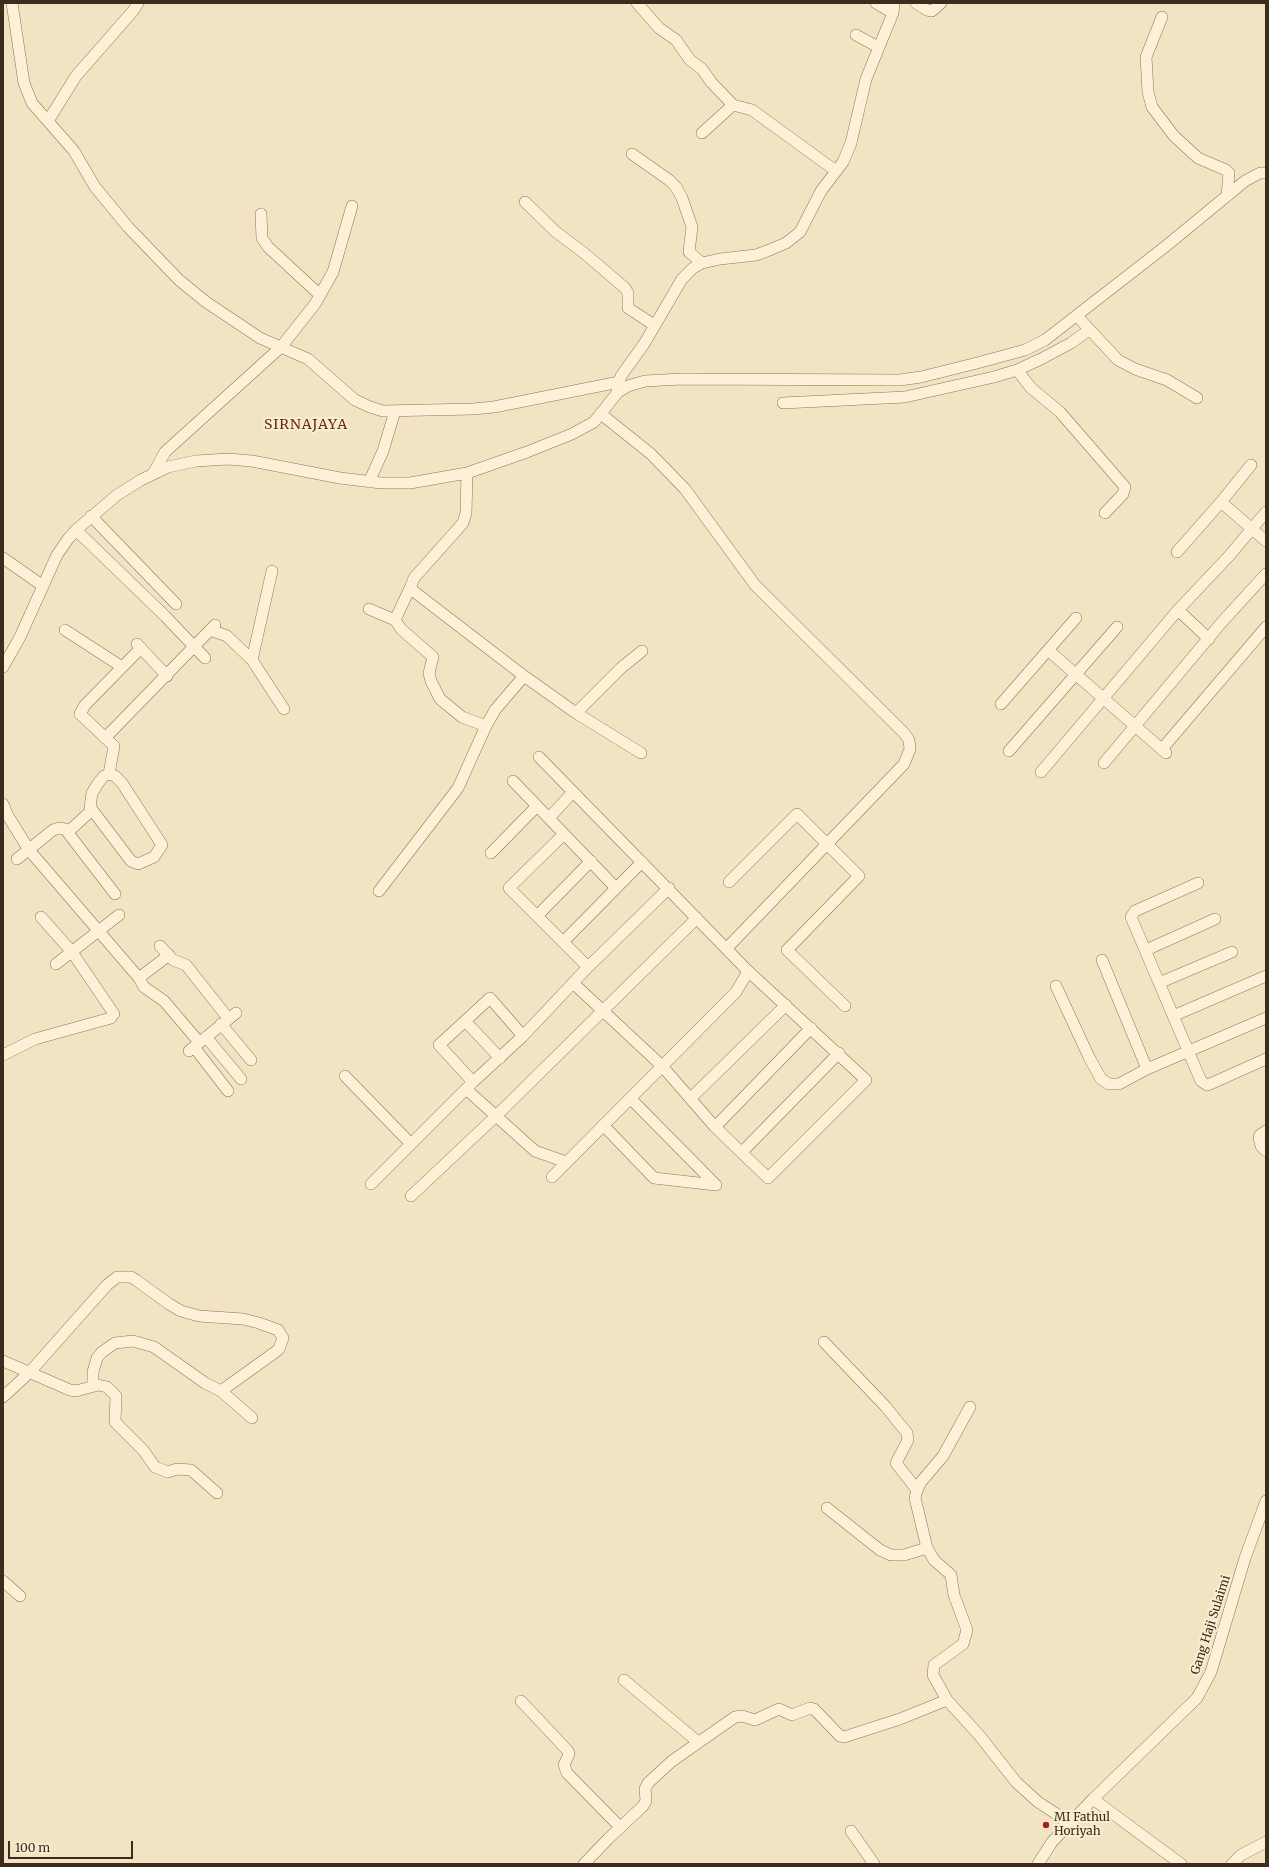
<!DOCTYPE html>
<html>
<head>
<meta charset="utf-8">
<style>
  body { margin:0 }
  #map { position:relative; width:1269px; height:1867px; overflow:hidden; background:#f2e4c2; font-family:Merriweather,serif }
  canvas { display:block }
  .frame { position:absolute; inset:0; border:4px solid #3c2c1d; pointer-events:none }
  .scale { position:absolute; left:8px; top:1841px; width:125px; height:18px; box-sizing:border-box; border:2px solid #3c2c1d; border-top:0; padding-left:5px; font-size:12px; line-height:14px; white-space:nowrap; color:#3c2c1d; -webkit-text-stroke:3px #f9eed2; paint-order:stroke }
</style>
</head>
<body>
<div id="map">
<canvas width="1269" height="1867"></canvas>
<div class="frame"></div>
<div class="scale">100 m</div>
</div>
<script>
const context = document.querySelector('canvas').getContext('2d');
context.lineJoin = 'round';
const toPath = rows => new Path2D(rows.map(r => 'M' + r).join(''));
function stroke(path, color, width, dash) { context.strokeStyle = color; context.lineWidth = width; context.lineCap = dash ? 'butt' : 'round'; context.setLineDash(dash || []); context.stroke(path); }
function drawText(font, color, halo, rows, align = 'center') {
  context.font = font + ' Merriweather,serif'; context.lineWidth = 4; context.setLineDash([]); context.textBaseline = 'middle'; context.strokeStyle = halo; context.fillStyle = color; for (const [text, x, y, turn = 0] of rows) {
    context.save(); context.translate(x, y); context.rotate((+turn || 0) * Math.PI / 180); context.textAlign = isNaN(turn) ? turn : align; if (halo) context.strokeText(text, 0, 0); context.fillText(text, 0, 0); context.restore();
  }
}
const minor = toPath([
  [12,3,24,83,32,103,74,151,95,187,128,227,179,280,206,302,260,338,308,359,355,400,370,407,383,411,473,409,494,407,619,382],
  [637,3,659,28,676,40,690,60,702,69,711,82,733,105,752,110,836,171],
  [876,3,893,13],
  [916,3,927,10,932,11,941,3],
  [1162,17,1146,57,1148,92,1152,107,1174,136,1198,158,1226,170,1229,173,1227,196],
  [856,35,878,47],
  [48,121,76,76,133,11,138,3],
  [702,133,733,105],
  [632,154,669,180,676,187,682,198,692,227,689,252,702,263],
  [525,202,556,232,584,253,625,288,628,293,628,308,654,325],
  [261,214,262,238,268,247,320,295],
  [1077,316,1118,360,1135,369,1167,380,1197,398],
  [1017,370,1031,388,1060,412,1125,487,1123,494,1105,513],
  [617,388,621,376,644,344,682,279,693,268,702,263,720,259,756,255,767,251,786,243,800,232,821,191,843,162,851,143,866,79,893,13,894,3],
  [783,403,905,397,994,377,1017,370,1041,359,1071,343,1089,330],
  [601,414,651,454,685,489,755,585,904,733,909,740,910,749,904,764,727,948],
  [1251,465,1221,502,1266,541],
  [467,473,466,513,463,523,414,578,411,586,412,590,524,676,576,713,641,753],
  [153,474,165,452,281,347,315,304,333,272,352,206],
  [369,482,383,451,395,411],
  [91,516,176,604],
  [76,530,165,616,205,658],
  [1177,552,1221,502],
  [3,558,43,586],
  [272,571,252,660,284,709],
  [369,609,395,620,401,629,433,657,429,673,431,681,440,699,462,717,486,726],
  [1178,610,1209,639],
  [395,620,411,586],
  [65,630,122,667],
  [210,630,227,636,252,660],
  [137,644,167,676],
  [1048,650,1166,753],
  [3,667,20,637,57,555,68,539,76,530,117,495,141,480,168,467,196,461,228,459,252,461,340,478,381,483,410,483,467,473,527,452,572,434,594,422,618,392,628,386,645,381,681,379,900,380,921,377,977,363,1025,350,1045,340,1166,246,1245,181,1260,173,1266,173],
  [1001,704,1076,618],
  [576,713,621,668,642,651],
  [105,738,215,625],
  [1162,749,1266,627],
  [1009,751,1117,627],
  [539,757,747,970,746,975,736,992,552,1177],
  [1104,763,1222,622,1266,574],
  [1041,772,1178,610,1229,556,1266,512],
  [109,774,115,776,122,783,162,845,154,857,138,864,131,861,90,807,92,793,99,782,104,776,109,774],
  [109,774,114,746,80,714,85,705,141,648],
  [513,781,616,888],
  [3,804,8,816,29,850,139,978,144,987,164,1001,199,1042],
  [549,818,573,792],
  [68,832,92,810],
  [564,834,509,888,588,967],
  [491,853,537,806],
  [17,859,53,830,59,828,65,829,115,894],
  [729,882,797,814,859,876,787,950,845,1006],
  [1198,883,1135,911,1131,917,1201,1081,1207,1085,1210,1084,1266,1059],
  [379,891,458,788,486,726,495,710,524,676],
  [538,915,591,861],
  [41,917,72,952,114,1014],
  [564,941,642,862],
  [160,946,173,960,186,965,228,1018],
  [1146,950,1215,919],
  [1102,960,1147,1069],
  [56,964,119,915],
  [139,978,169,955],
  [573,983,662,1066,715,1127,768,1178,866,1080,747,970],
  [1159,983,1232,952],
  [1056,986,1089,1057,1101,1079,1109,1084,1119,1084,1147,1069,1266,1018],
  [1173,1016,1266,976],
  [465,1021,500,1058],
  [221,1024,251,1060],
  [206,1037,241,1079],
  [194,1047,228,1091],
  [189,1051,236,1013],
  [3,1055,35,1039,111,1018],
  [345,1076,411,1144],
  [473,1082,439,1045,490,998,523,1036],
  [466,1089,535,1151,566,1162],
  [630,1098,716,1185],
  [691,1098,786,1005],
  [603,1125,654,1178,716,1185],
  [715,1127,811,1028],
  [1266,1131,1260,1135,1259,1138,1261,1146,1266,1151],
  [742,1152,839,1053],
  [371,1184,473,1082,523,1036,588,967,669,888],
  [411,1196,496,1116,697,918],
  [824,1342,885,1406,907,1433,908,1440,896,1463,917,1490],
  [3,1361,70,1390,76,1391,98,1385,107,1387,116,1396,115,1422,143,1450,155,1467,168,1472,177,1469,191,1470,217,1493],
  [221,1391,252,1418],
  [3,1397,29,1373,107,1285,117,1277,131,1277,136,1280,169,1304,181,1311,199,1316,243,1319,259,1323,278,1330,283,1338,279,1349,274,1353,221,1391,205,1383,154,1347,133,1341,115,1343,102,1352,97,1358,93,1372,93,1386],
  [970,1407,943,1456,921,1482,917,1490,915,1498,927,1548,934,1560,951,1575,954,1595,967,1630,963,1644,934,1665,933,1675,947,1700,979,1735,1016,1782,1038,1802,1055,1813,1069,1825],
  [827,1508,880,1550,891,1555,904,1555,927,1548],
  [3,1581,20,1596],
  [624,1680,698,1742],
  [521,1701,568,1751,569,1754,564,1765,567,1773,620,1827],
  [1093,1799,1181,1864],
  [851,1831,874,1864],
  [584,1864,608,1839,643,1806,646,1801,645,1789,648,1783,672,1761,735,1717,742,1716,755,1720,779,1709,792,1715,810,1708,814,1709,840,1736,844,1737,900,1719,947,1700],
  [1038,1864,1052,1842,1093,1799,1197,1698,1211,1672,1245,1558,1266,1501],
  [1232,1864,1241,1855,1266,1842]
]);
stroke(minor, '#8e7457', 12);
stroke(minor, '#fcf1d6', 11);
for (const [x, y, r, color] of [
  [1046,1825,4,"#a32122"]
]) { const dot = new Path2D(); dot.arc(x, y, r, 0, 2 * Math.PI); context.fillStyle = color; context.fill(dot); stroke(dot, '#f9eed2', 1.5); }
drawText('12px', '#3c2c1d', '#f9eed2', [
  ["Gang Haji Sulaimi",1211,1625,-72]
]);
drawText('12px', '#3c2c1d', '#f9eed2', [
  ["MI Fathul",1054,1818],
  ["Horiyah",1054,1832]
], 'left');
context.letterSpacing = '1px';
drawText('14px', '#6d2918', '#f9eed2', [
  ["SIRNAJAYA",306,425]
]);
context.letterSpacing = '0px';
</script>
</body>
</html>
